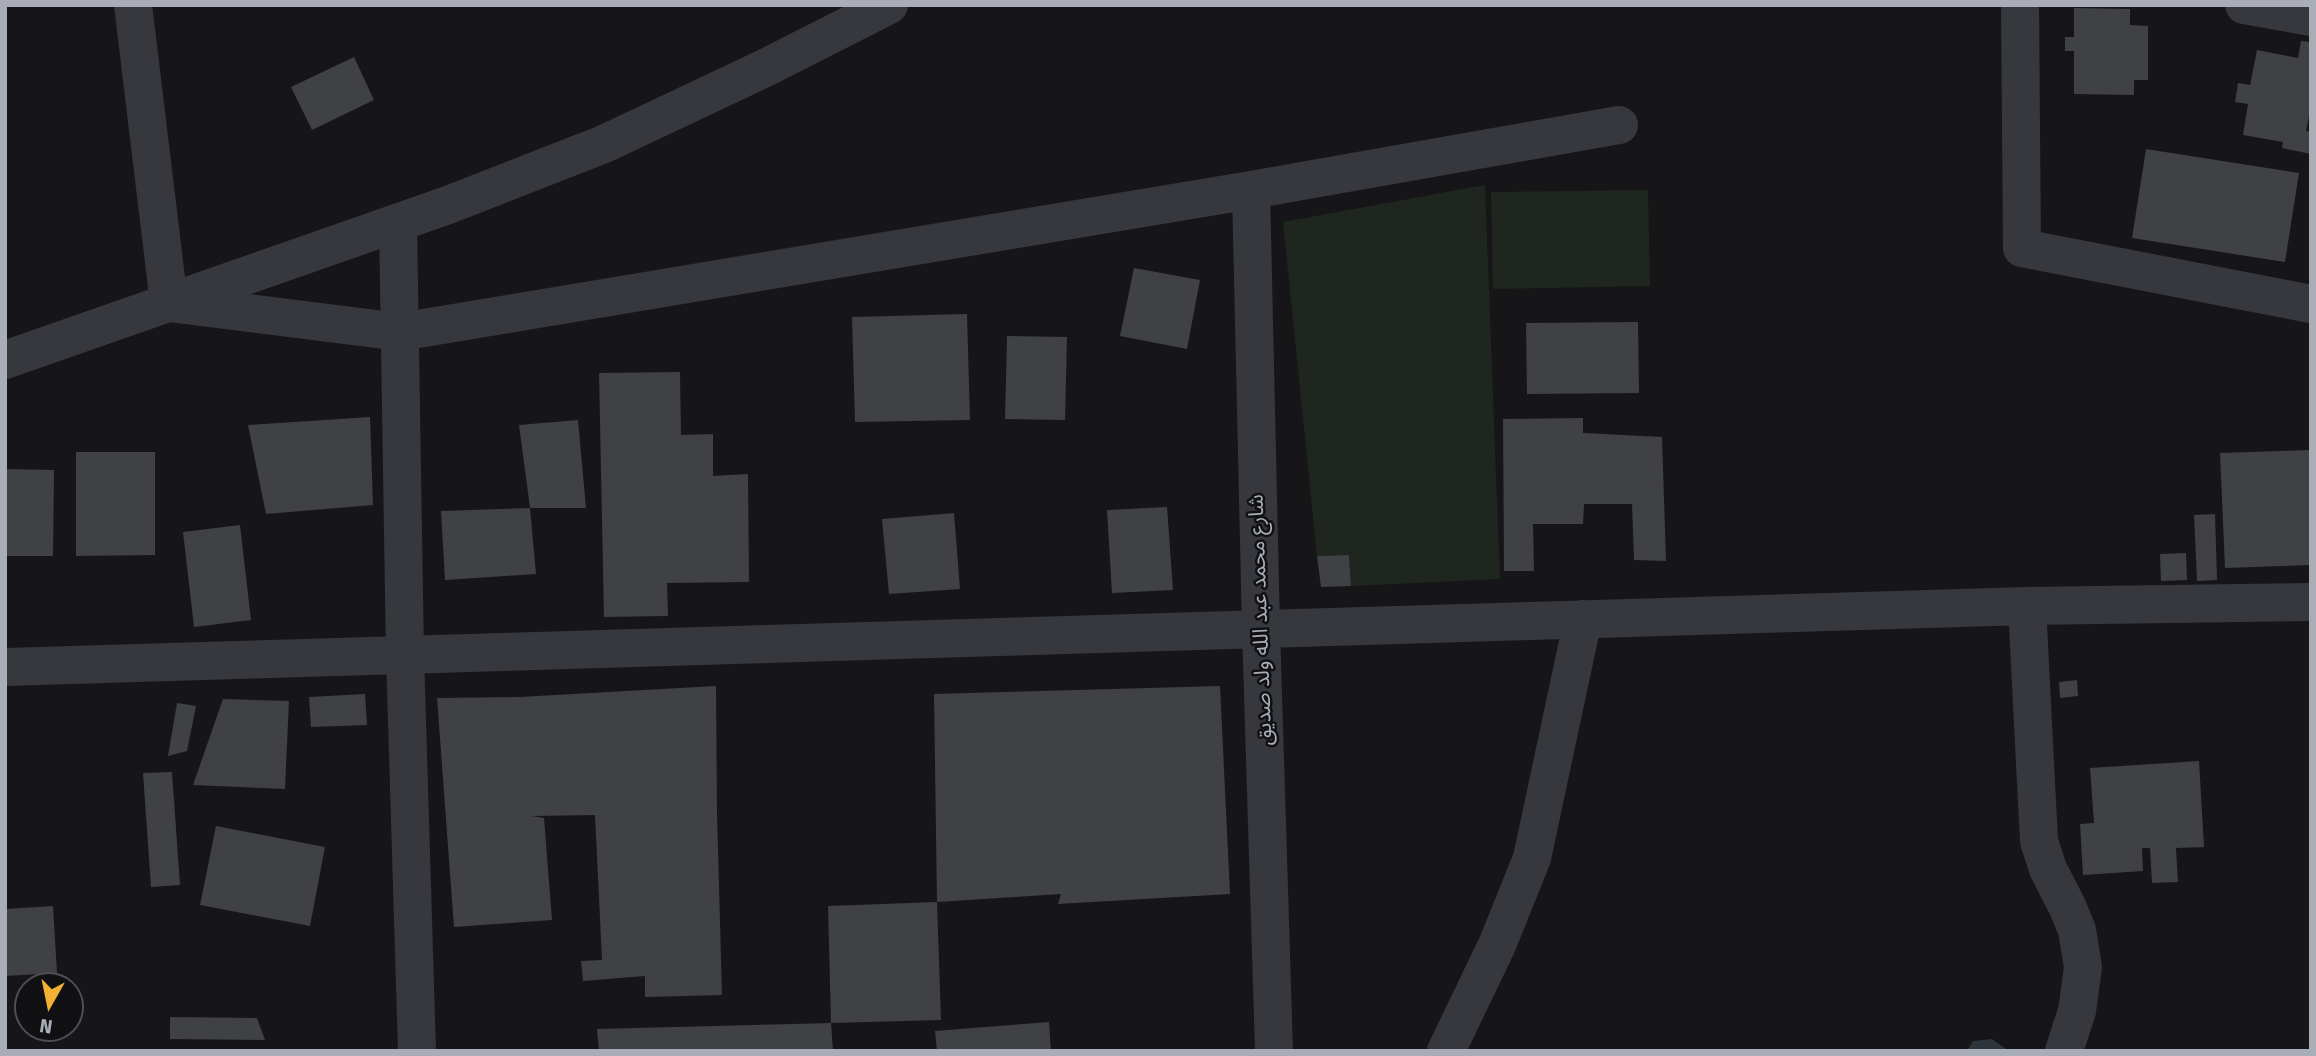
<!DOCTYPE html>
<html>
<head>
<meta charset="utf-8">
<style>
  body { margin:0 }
  #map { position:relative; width:2316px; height:1056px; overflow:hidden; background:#161618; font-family:"Fira Sans",sans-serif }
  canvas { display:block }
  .frame { position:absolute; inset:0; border:7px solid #a8adb8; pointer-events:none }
  .north { position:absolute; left:14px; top:972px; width:70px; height:70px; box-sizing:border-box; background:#111113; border:2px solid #4d4f55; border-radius:50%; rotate:189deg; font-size:19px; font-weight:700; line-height:28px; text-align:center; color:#a8adb8 }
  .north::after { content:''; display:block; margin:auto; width:24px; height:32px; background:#f2b134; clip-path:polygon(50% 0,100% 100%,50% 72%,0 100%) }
</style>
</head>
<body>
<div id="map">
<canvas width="2316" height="1056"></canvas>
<div class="frame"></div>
<div class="north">N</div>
</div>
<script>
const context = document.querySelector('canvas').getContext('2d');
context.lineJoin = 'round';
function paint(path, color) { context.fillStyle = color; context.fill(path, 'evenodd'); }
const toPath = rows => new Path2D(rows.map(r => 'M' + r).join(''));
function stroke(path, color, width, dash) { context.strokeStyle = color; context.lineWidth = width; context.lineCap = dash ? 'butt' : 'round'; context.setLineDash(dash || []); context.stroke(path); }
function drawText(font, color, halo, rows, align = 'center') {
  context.font = font + ' "Fira Sans","Noto Sans Arabic",sans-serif'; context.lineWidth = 5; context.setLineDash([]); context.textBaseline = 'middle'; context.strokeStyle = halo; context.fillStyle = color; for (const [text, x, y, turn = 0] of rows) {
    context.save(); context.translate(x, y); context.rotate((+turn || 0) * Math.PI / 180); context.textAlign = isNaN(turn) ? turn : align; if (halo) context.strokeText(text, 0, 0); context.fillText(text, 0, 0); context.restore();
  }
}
paint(toPath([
  [1485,185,1500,579,1351,586,1349,555,1317,556,1283,222],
  [1648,190,1650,286,1493,289,1491,192]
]), '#1e261f');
paint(toPath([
  [1992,1039,2009,1051,1967,1051,1973,1041]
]), '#2c353c');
paint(toPath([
  [2074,8,2130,9,2130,25,2148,26,2148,80,2134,80,2134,95,2074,94,2074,51,2065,51,2065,37,2074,37],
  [2301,41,2311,42,2311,106,2306,131,2311,132,2311,154,2282,148,2283,142,2243,135,2248,104,2235,102,2238,83,2250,85,2257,50,2298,58],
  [354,57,374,100,312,130,291,87],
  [2146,149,2299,173,2285,262,2132,238],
  [1134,268,1200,280,1187,349,1120,336],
  [967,314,970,420,855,422,852,317],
  [1638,322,1639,393,1527,394,1526,323],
  [1007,336,1067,337,1065,420,1005,419],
  [680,372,681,435,713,434,713,476,748,474,749,582,667,583,668,616,604,617,599,373],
  [370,417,373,505,266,514,248,425],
  [1583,418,1583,433,1662,437,1666,561,1634,560,1632,504,1584,504,1583,524,1533,524,1534,571,1504,571,1503,419],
  [578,420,586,508,530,508,519,425],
  [2311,450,2311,565,2225,568,2220,453],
  [76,452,155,452,155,555,76,556],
  [5,469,54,470,53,556,5,556],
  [1167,507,1173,590,1112,593,1107,510],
  [530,508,536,574,445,580,441,511],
  [954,513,960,589,889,594,882,519],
  [2215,514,2217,580,2197,581,2194,515],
  [240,525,251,620,194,627,183,532],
  [2186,553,2187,580,2161,581,2160,554],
  [1349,555,1351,586,1321,587,1317,556],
  [2077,680,2078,696,2060,698,2059,682],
  [716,686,717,813,722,995,645,997,645,976,583,981,581,961,602,960,595,815,532,816,544,818,552,920,454,927,437,698,520,697],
  [1220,686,1230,894,1058,904,1061,894,937,902,934,694],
  [365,694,367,725,311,727,309,697],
  [223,699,289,701,285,789,193,785],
  [177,703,196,706,187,751,168,756],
  [2199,761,2204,847,2176,848,2178,882,2152,883,2150,848,2142,848,2143,871,2083,875,2080,824,2094,823,2090,768],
  [172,772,180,885,151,887,143,773],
  [216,826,325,847,310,926,200,905],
  [937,902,941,1020,831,1023,828,906],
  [53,906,57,973,5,976,5,909],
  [170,1017,257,1018,265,1040,170,1039],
  [1049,1022,1051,1051,937,1051,935,1031],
  [831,1023,833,1051,599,1051,597,1029]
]), '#404145');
stroke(toPath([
  [133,5,169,303,400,332,1251,190,1619,125],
  [2020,5,2022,248,2311,304],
  [2244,5,2311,17],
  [1251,190,1261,629,1274,1051],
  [398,223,405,655,417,1051],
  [5,360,448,205,604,144,765,68,889,5],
  [2027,606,2039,841,2048,869,2067,906,2077,930,2083,967,2077,1011,2064,1051],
  [5,667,2027,606,2311,602],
  [1446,1051,1497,945,1532,858,1583,619]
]), '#37383d', 38);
drawText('21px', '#a8adb8', '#111113', [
  ["شارع محمد عبد الله ولد صديق",1261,620,-92]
]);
</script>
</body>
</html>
